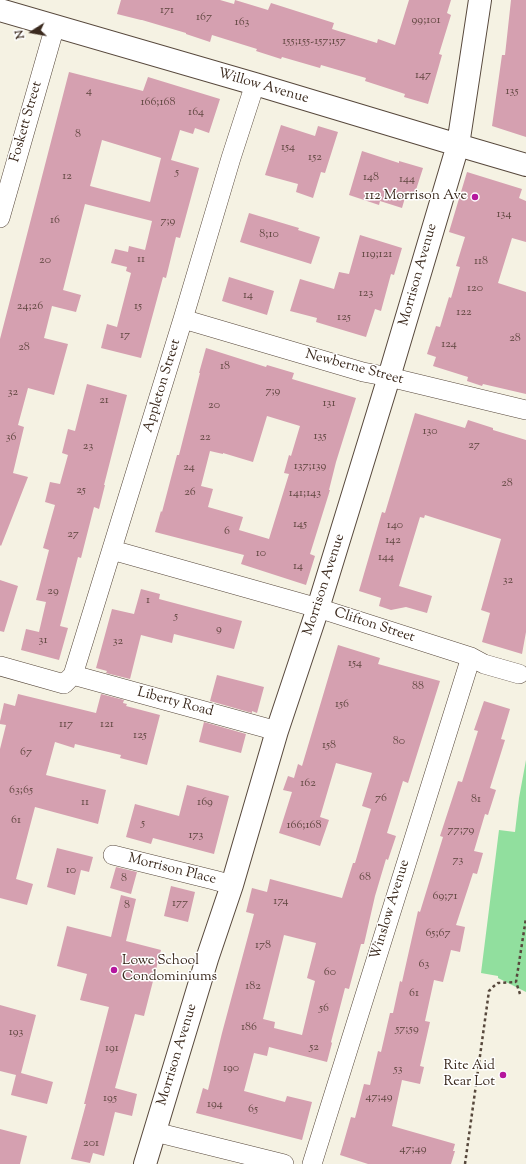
<!DOCTYPE html>
<html>
<head>
<meta charset="utf-8">
<style>
  body { margin:0 }
  #map { position:relative; width:526px; height:1164px; overflow:hidden; background:#f5f2e3; font-family:"Sorts Mill Goudy",serif }
  canvas { display:block }
  .north { position:absolute; left:12px; top:12px; width:40px; height:40px; -webkit-text-stroke:3px #fff; paint-order:stroke; rotate:259deg; font-size:11px; font-weight:700; line-height:16px; text-align:center; color:#3b2a1e }
  .north::after { content:''; display:block; margin:auto; width:14px; height:18px; background:#3b2a1e; clip-path:polygon(50% 0,100% 100%,50% 72%,0 100%) }
</style>
</head>
<body>
<div id="map">
<canvas width="526" height="1164"></canvas>
<div class="north">N</div>
</div>
<script>
const context = document.querySelector('canvas').getContext('2d');
context.lineJoin = 'round';
function paint(path, color) { context.fillStyle = color; context.fill(path, 'evenodd'); }
const toPath = rows => new Path2D(rows.map(r => 'M' + r).join(''));
function stroke(path, color, width, dash) { context.strokeStyle = color; context.lineWidth = width; context.lineCap = dash ? 'butt' : 'round'; context.setLineDash(dash || []); context.stroke(path); }
function drawText(font, color, halo, rows, align = 'center') {
  context.font = font + ' "Sorts Mill Goudy",serif'; context.lineWidth = 3; context.setLineDash([]); context.textBaseline = 'middle'; context.strokeStyle = halo; context.fillStyle = color; for (const [text, x, y, turn = 0] of rows) {
    context.save(); context.translate(x, y); context.rotate((+turn || 0) * Math.PI / 180); context.textAlign = isNaN(turn) ? turn : align; if (halo) context.strokeText(text, 0, 0); context.fillText(text, 0, 0); context.restore();
  }
}
paint(toPath([
  [526,760,526,992,498,978,498,976,481,973,499,830,515,832,519,798]
]), '#91df9e');
paint(toPath([
  [121,0,220,0,234,4,235,0,268,10,271,3,334,23,332,29,377,43,378,39,395,45,409,0,451,0,447,13,451,15,439,54,442,55,428,104,404,97,405,94,365,81,366,78,321,65,320,68,282,57,281,59,256,51,257,49,212,35,210,42,186,34,186,33,142,20,141,20,117,14],
  [511,0,526,0,526,137,492,126,502,55,505,55],
  [69,72,143,91,148,77,220,99,209,133,195,128,193,134,180,130,171,160,199,168,180,238,176,237,166,278,163,277,141,358,101,348,107,324,117,327,131,273,126,271,127,267,111,263,115,249,128,252,129,246,145,250,152,221,85,204,63,290,81,295,76,312,52,306,44,338,68,344,54,395,28,388,18,425,24,427,13,473,28,477,1,546,0,545,0,339],
  [102,140,161,158,150,202,90,186],
  [281,125,315,136,318,126,338,132,325,173,321,172,313,198,296,192,298,184,265,175],
  [362,151,399,163,399,161,423,168,415,193,407,191,402,208,380,201,379,205,349,195],
  [467,172,522,189,519,198,526,201,526,242,512,238,498,283,526,292,526,394,483,384,482,386,467,381,468,377,433,366,436,357,427,354,436,326,440,327,449,297,451,298,460,267,456,266,465,237,449,232],
  [249,213,299,228,298,230,320,237,311,264,240,242],
  [360,235,402,248,394,275,391,274,381,311,375,309,366,337,316,322,317,318,290,311,300,279,334,289,339,272,349,274],
  [229,277,274,291,267,315,222,301],
  [206,348,266,367,267,365,294,373,292,379,356,398,336,462,329,490,330,490,310,554,315,556,306,585,241,564,244,555,155,532,161,511,162,512,177,455,179,455,200,373,199,373],
  [267,416,300,426,291,456,289,455,284,473,289,474,269,539,239,530,243,517,208,507,213,489,201,486,210,451,223,454,223,453,253,462],
  [87,384,127,395,104,485,105,485,99,509,94,507,81,558,78,557,60,626,68,628,59,660,21,650,26,629,39,632,46,602,36,600,49,550,43,548,55,505,45,502,50,482,60,484,68,455,62,453,68,429,75,431],
  [415,413,465,428,468,420,493,428,493,430,526,440,526,632,522,654,482,642,490,613,481,610,501,539,425,515,424,518,420,517,399,586,432,596,427,613,406,607,391,610,379,606,381,598,359,591,382,512,385,513],
  [0,580,18,586,4,632,0,631],
  [141,589,160,594,159,599,242,621,234,649,174,634,172,643,141,635,130,679,106,673,107,671,96,668,112,609,134,614],
  [338,645,380,658,378,664,440,681,408,783,403,781,387,833,396,836,388,860,386,859,375,896,364,944,361,944,349,989,345,988,331,1042,332,1043,327,1062,269,1047,267,1056,254,1053,244,1091,285,1102,287,1096,312,1102,302,1140,196,1113,203,1088,208,1090,222,1033,254,914,246,912,252,888,267,892,270,879,342,898,353,863,355,863,371,809,362,806,372,773,336,763,320,817,329,820,320,846,279,833,292,792,283,790,288,776,294,778,298,764,302,766],
  [284,935,316,943,307,978,315,981,302,1035,274,1028,275,1022,263,1019],
  [217,675,264,687,257,713,252,711,252,713,210,701],
  [18,694,96,713,101,694,124,700,123,703,127,704,126,706,160,715,147,765,120,758,121,755,75,744,74,748,55,742,46,775,106,790,98,824,35,807,16,879,33,884,27,905,0,898,0,749,6,725,0,724,0,721,4,703,15,706],
  [484,701,510,709,501,739,505,740,490,788,496,790,488,815,485,814,474,851,483,853,477,874,473,873,456,925,465,927,460,952,451,950,443,982,434,980,425,1021,430,1022,420,1066,424,1067,420,1084,402,1080,392,1126,455,1144,453,1151,455,1151,451,1164,368,1164,340,1155,351,1117,355,1118,364,1084,370,1085,378,1051,381,1052,390,1013,393,1013,400,981,402,982,418,911,420,912,443,837,440,836,458,781,462,782,478,731,474,730],
  [204,722,246,734,241,753,199,742],
  [187,785,229,796,214,854,153,838,151,844,126,837,135,804,179,816],
  [57,848,93,857,89,872,81,870,75,895,47,887],
  [116,867,137,872,131,894,110,888],
  [171,886,195,892,188,922,164,916],
  [121,895,136,899,126,941,161,950,144,1016,135,1014,115,1088,137,1094,132,1116,115,1112,104,1156,93,1153,90,1163,71,1159,86,1104,84,1104,109,1007,80,1000,87,974,57,966,67,926,111,937],
  [0,1005,36,1015,21,1073,53,1082,47,1104,11,1095,16,1075,0,1071],
  [0,1129,27,1136,20,1164,0,1164]
]), '#d5a0b0');
const minor = toPath([
  [0,218,55,26],
  [183,319,363,372,389,377,526,410],
  [112,550,318,608,471,657,484,664,519,674],
  [0,666,64,684,73,675,183,319,231,158,255,84],
  [73,675,277,731],
  [113,855,214,880,232,885],
  [155,1132,284,1164],
  [312,1164,471,657]
]);
const tertiary = toPath([
  [0,10,255,84,468,148,526,165],
  [145,1164,207,959,232,885,277,731,318,608,389,377,458,145,480,0]
]);
stroke(minor, '#57483c', 20);
stroke(tertiary, '#57483c', 24);
stroke(toPath([
  [520,994,516,982,526,918],
  [465,1164,489,991,494,986,498,983,516,982]
]), '#57483c', 2.5, [3, 3]);
stroke(minor, '#fff', 19);
stroke(tertiary, '#fff', 22);
for (const [x, y, r, color] of [
  [475,197,4,"#b5179e"],
  [114,970,4,"#b5179e"],
  [503,1075,4,"#b5179e"]
]) { const dot = new Path2D(); dot.arc(x, y, r, 0, 2 * Math.PI); context.fillStyle = color; context.fill(dot); stroke(dot, '#fff', 1.5); }
drawText('12px', '#624842', null, [
  ["171",167,11],
  ["167",204,18],
  ["99;101",426,21],
  ["163",242,23],
  ["155;155-157;157",314,42],
  ["147",423,76],
  ["4",89,92],
  ["135",512,92],
  ["166;168",158,103],
  ["164",196,113],
  ["8",78,135],
  ["154",288,148],
  ["152",315,158],
  ["5",177,173],
  ["12",67,177],
  ["148",371,178],
  ["144",407,180],
  ["134",504,215],
  ["16",55,221],
  ["7;9",168,222],
  ["8;10",269,235],
  ["119;121",377,255],
  ["11",141,260],
  ["20",45,261],
  ["118",481,262],
  ["120",475,289],
  ["123",366,294],
  ["14",248,296],
  ["24;26",30,307],
  ["15",138,307],
  ["122",464,313],
  ["125",344,318],
  ["17",125,336],
  ["28",515,339],
  ["124",449,345],
  ["28",24,348],
  ["18",225,367],
  ["7;9",273,392],
  ["32",13,393],
  ["21",104,401],
  ["131",329,404],
  ["20",214,406],
  ["130",430,432],
  ["135",320,437],
  ["36",11,438],
  ["22",205,438],
  ["27",474,446],
  ["23",88,447],
  ["137;139",310,467],
  ["24",189,468],
  ["28",507,484],
  ["25",81,491],
  ["26",190,493],
  ["141;143",305,494],
  ["145",300,525],
  ["140",395,526],
  ["6",227,532],
  ["27",73,535],
  ["142",393,541],
  ["10",261,554],
  ["144",386,558],
  ["14",298,567],
  ["32",508,581],
  ["29",53,592],
  ["1",148,601],
  ["5",176,617],
  ["9",219,630],
  ["31",43,641],
  ["32",118,642],
  ["154",355,664],
  ["88",418,687],
  ["156",342,705],
  ["117",66,725],
  ["121",107,725],
  ["125",140,736],
  ["80",399,742],
  ["158",329,746],
  ["67",26,753],
  ["162",308,784],
  ["63;65",21,791],
  ["76",381,799],
  ["81",476,800],
  ["11",85,803],
  ["169",205,803],
  ["61",16,821],
  ["5",143,824],
  ["166;168",304,826],
  ["77;79",461,831],
  ["173",196,836],
  ["73",458,861],
  ["10",71,871],
  ["68",365,878],
  ["8",124,879],
  ["69;71",445,897],
  ["174",281,902],
  ["177",180,904],
  ["8",127,906],
  ["65;67",438,934],
  ["178",263,946],
  ["63",424,965],
  ["60",330,973],
  ["182",253,987],
  ["61",414,994],
  ["56",324,1009],
  ["186",249,1028],
  ["57;59",407,1030],
  ["193",16,1033],
  ["52",314,1048],
  ["191",112,1049],
  ["190",231,1069],
  ["53",398,1070],
  ["47;49",379,1098],
  ["195",110,1099],
  ["194",215,1105],
  ["65",253,1110],
  ["201",91,1144],
  ["47;49",413,1150]
]);
drawText('14px', '#3b2a1e', '#fff', [
  ["Willow Avenue",263,87,16],
  ["Foskett Street",27,122,-74],
  ["Morrison Avenue",419,275,-74],
  ["Newberne Street",354,368,15],
  ["Appleton Street",163,386,-73],
  ["Morrison Avenue",325,585,-72],
  ["Clifton Street",374,626,18],
  ["Liberty Road",175,703,15],
  ["Morrison Place",172,870,14],
  ["Winslow Avenue",391,910,-73],
  ["Morrison Avenue",178,1055,-73]
]);
drawText('14px', '#3b2a1e', '#fff', [
  ["112 Morrison Ave",467,197],
  ["Lowe School",122,962,"left"],
  ["Condominiums",122,978,"left"],
  ["Rite Aid",495,1067],
  ["Rear Lot",495,1083]
], 'right');
</script>
</body>
</html>
